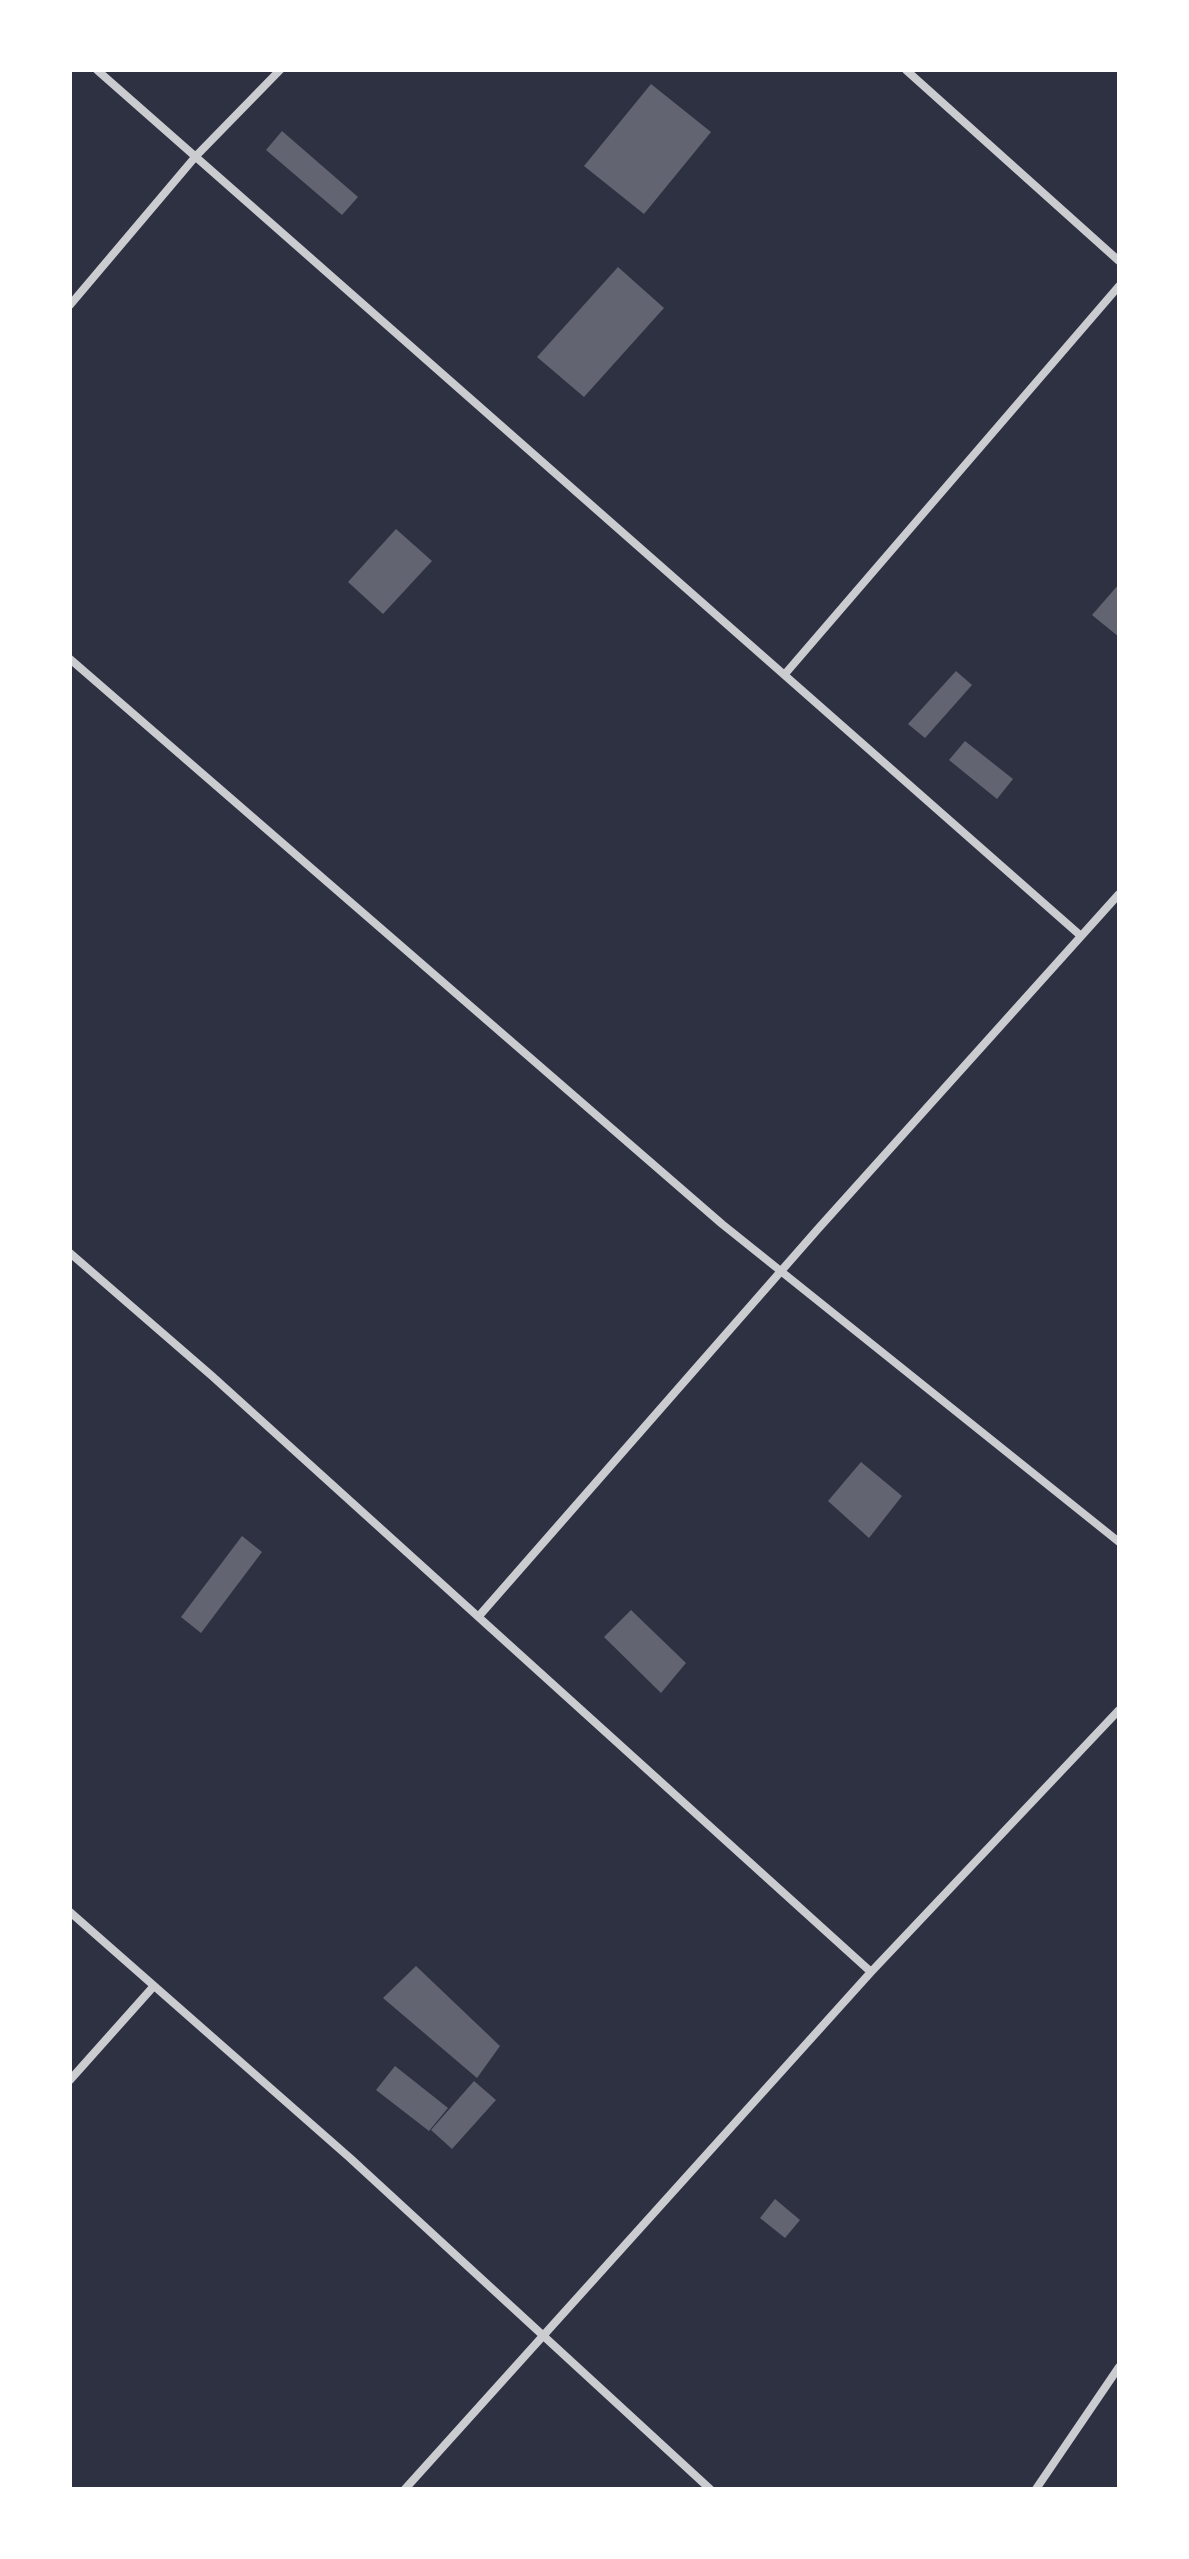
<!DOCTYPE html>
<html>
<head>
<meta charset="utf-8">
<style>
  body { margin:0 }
  #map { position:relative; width:1189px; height:2559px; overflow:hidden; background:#2d3142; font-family:"Sofia Sans Condensed",sans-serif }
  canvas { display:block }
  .frame { position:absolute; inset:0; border:72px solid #fff; pointer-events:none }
</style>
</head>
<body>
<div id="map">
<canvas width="1189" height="2559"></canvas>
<div class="frame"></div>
</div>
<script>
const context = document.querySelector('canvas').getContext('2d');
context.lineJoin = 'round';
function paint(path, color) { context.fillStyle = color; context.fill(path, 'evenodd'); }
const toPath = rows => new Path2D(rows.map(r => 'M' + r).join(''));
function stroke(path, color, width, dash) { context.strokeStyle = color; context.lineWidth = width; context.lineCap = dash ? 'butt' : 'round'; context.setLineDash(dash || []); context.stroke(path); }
paint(toPath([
  [651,84,711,132,644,214,584,166],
  [282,131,358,197,342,215,266,150],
  [618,267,664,308,584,397,537,357],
  [396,529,432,561,383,614,348,582],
  [1119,584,1119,637,1092,615],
  [956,671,972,685,925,738,908,724],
  [965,741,1013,779,997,799,949,760],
  [861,1462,902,1496,869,1538,828,1501],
  [242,1536,262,1552,201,1633,181,1617],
  [631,1610,686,1663,661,1693,604,1637],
  [416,1966,500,2046,477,2078,383,1998],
  [395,2066,448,2108,429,2131,376,2090],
  [474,2081,496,2100,452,2149,431,2130],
  [775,2199,800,2220,785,2238,760,2218]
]), '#626471');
stroke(toPath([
  [97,70,1081,936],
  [906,70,1119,261],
  [70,305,196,156,280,70],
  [70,659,722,1224,1119,1542],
  [785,674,1119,286],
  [70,1253,212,1376,871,1972],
  [479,1616,817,1230,1119,894],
  [70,1912,350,2158,710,2489],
  [70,2080,153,1987],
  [405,2489,871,1972,1119,1710],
  [1036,2489,1119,2367]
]), '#caccd0', 8);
</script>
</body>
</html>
